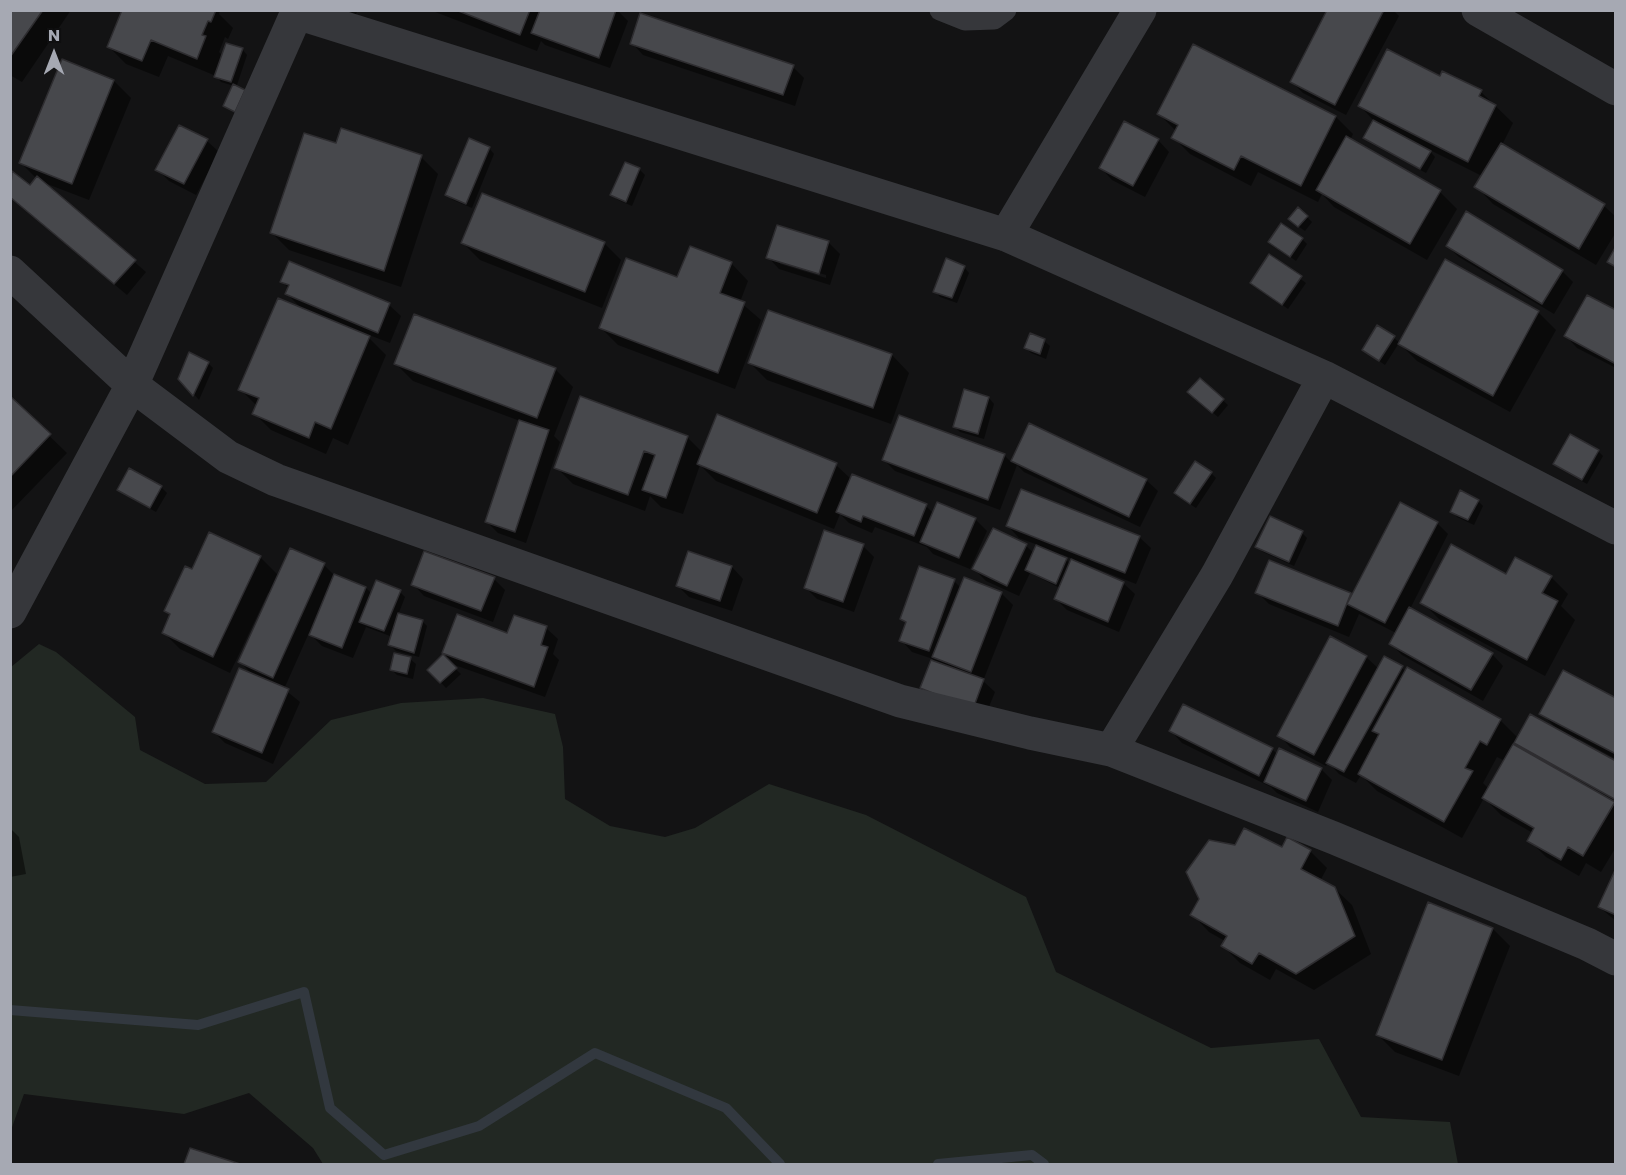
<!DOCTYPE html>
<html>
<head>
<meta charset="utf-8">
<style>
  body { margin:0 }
  #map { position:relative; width:1626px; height:1175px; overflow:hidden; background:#131314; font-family:Poppins,sans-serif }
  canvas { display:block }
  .frame { position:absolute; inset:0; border:12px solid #a6a9b3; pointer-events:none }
  .north { position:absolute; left:24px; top:24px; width:60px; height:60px; -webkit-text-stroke:4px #0e0e0f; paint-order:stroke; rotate:0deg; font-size:16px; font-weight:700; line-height:24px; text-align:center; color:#a6a9b3 }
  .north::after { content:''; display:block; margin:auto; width:21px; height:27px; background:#a6a9b3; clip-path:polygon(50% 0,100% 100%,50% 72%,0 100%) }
</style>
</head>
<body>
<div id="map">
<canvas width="1626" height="1175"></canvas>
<div class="frame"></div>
<div class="north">N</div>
</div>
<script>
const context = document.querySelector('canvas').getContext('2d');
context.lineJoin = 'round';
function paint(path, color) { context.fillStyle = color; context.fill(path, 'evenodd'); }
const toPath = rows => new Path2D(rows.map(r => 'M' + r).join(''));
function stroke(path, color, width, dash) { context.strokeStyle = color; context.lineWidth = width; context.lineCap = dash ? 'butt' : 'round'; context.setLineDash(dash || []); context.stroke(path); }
paint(toPath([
  [39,644,56,652,135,717,140,750,205,784,266,782,331,720,401,703,483,698,555,714,563,747,565,799,610,826,665,837,695,828,769,784,866,815,1026,897,1056,972,1211,1048,1319,1039,1361,1117,1450,1122,1458,1164,323,1164,313,1148,249,1093,184,1114,24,1094,11,1130,11,667]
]), '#222823');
paint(toPath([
  [10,10,71,10,22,82,10,75],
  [124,10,220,10,219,14,233,28,228,39,225,37,219,52,223,56,242,49,247,55,236,88,241,117,225,106,234,86,221,82,216,76,168,56,159,77,126,64,109,47],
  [346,10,358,10,355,16],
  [430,10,617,10,628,21,610,68,545,45,541,41,537,51],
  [1329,10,1393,10,1399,16,1346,115,1303,93,1292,82],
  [632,43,793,67,804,78,795,106,643,55],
  [63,60,114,81,131,98,89,200,42,182,146,272,127,295,10,197,10,175,12,173,30,188,37,179,21,163],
  [1443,73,1481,92,1513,123,1502,145,1604,206,1616,217,1616,232,1596,265,1493,204,1476,186,1482,176,1428,149,1435,157,1426,173,1370,143,1365,138,1374,121,1360,106,1441,78],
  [1159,114,1336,117,1353,134,1350,140,1440,192,1457,209,1427,260,1334,207,1322,194,1318,202,1258,172,1251,186,1190,154,1173,137,1176,131],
  [180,127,207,141,219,152,196,195,169,181,157,169],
  [1158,140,1169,152,1145,197,1112,180,1101,168],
  [337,145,421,157,438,174,401,287,289,250,272,233],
  [489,148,494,154,472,208,453,200,447,195],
  [625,164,640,170,645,175,632,206,618,200,612,195],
  [1307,217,1312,222,1305,231,1295,224],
  [778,227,829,243,840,254,830,285,779,269,768,257],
  [780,261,826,275,826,278,780,264],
  [1302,239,1307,244,1296,261,1270,242],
  [463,243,604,243,621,260,602,308,480,260],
  [1447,246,1562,271,1573,282,1554,314,1459,257],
  [1269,256,1306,283,1288,309,1252,283],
  [1446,261,1538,312,1556,330,1510,412,1417,361,1399,343,1385,365,1363,350,1394,338,1400,343],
  [289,263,389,305,401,316,390,343,364,333,386,355,348,445,333,438,326,454,271,430,254,413,257,406,240,389,302,309,287,294,289,289,282,281],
  [731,263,748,281,740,302,761,320,735,389,618,345,601,328,678,279],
  [964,267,969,273,957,303,940,297,935,291],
  [769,312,892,355,909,373,891,424,767,380,750,363],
  [1616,312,1616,368,1577,348,1566,336],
  [414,316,556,370,573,387,554,436,560,442,526,543,498,533,486,521,520,421,413,381,396,364],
  [1044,341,1050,346,1046,359,1031,353,1026,348],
  [208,363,213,368,199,400,180,378],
  [1200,380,1228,405,1218,417,1195,397],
  [10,398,67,453,10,512],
  [989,398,994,404,984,439,960,432,954,426],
  [718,416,836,465,851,479,926,506,934,514,975,519,987,531,970,569,933,554,927,547,875,527,872,533,849,523,840,514,834,529,716,481,700,465,683,514,661,507,650,496,645,511,573,484,556,467,687,437,703,453],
  [1030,425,1146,480,1158,491,1140,527,1024,472,1017,465,1000,510,895,471,884,460,1004,455,1012,463],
  [1598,451,1603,456,1587,484,1560,469,1555,464],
  [1211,473,1216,478,1196,508,1181,498],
  [161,487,167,493,156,512,125,495,119,490],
  [1478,501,1483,506,1474,525,1457,517,1452,511],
  [1437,523,1448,534,1410,609,1492,654,1503,666,1483,701,1402,655,1390,643,1396,633,1359,614,1349,637,1269,604,1257,592,1350,595,1353,597],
  [1008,526,1139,537,1151,548,1136,584,1080,562,1079,564,1123,583,1135,594,1119,632,1067,610,1056,599,1060,588,1030,573,1019,596,986,581,974,569,994,530,1026,546,1034,553,1038,545,1019,538],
  [1061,554,1073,559,1070,564],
  [1302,533,1307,538,1294,566,1263,552,1257,547],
  [863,546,874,557,854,612,817,599,805,587],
  [260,557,279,576,324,565,335,576,366,588,372,594,400,592,405,597,398,615,422,621,427,626,419,657,396,651,390,645,394,630,392,629,390,636,366,627,353,658,322,646,309,633,284,689,300,702,273,764,225,743,214,732,254,676,240,662,271,594,268,593,230,673,180,649,163,632,171,616,166,611,192,571],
  [732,567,743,579,732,611,689,597,678,586],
  [1507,576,1551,577,1568,594,1561,606,1575,620,1545,676,1439,619,1422,602],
  [494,579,505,590,493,622,424,596,413,584],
  [954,581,961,588,1001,593,1013,605,983,681,995,692,984,719,933,700,922,688,933,659,912,652,901,640,907,624,902,619],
  [546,628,558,639,553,654,559,660,545,697,449,663,461,674,446,688,429,670,445,654,444,653,508,635],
  [1366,657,1379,669,1402,668,1406,672,1407,669,1500,720,1518,738,1556,728,1541,713,1616,700,1616,759,1579,739,1578,742,1616,763,1616,847,1601,872,1586,863,1579,876,1546,857,1529,840,1533,833,1501,815,1484,798,1462,838,1377,791,1361,775,1356,783,1339,774,1328,762,1326,766,1290,747,1279,735],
  [1515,742,1523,751,1513,746],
  [1497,757,1505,761,1489,789,1483,783],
  [410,659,416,664,413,679,397,675,392,670],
  [1171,731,1272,749,1278,755,1321,769,1332,780,1318,812,1277,793,1271,787,1182,743],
  [10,828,19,837,26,874,10,877],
  [1235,846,1310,851,1327,868,1320,881,1334,888,1352,905,1371,954,1314,990,1276,969,1270,980,1240,963,1223,946,1225,941,1209,932,1192,914],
  [1616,872,1616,921,1599,907],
  [1493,929,1510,946,1459,1076,1395,1052,1378,1035],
  [191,1150,235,1164,186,1164]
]), '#0007');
stroke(toPath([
  [10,1010,198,1025,304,992,330,1108,384,1155,479,1126,595,1053,726,1108,780,1164],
  [938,1164,1032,1155,1044,1164]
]), '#32383f', 10);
const building = toPath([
  [10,10,43,10,10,57,10,10],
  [122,10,216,10,211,22,208,21,202,35,206,36,197,59,151,40,142,61,107,47,122,10],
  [456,10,530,10,520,35,456,10],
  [540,10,616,10,599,58,531,33,540,10],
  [1327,10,1384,10,1335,105,1290,82,1327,10],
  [640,13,794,65,783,95,630,44,640,13],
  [226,43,243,48,231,82,214,77,226,43],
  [1193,44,1336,116,1301,186,1241,156,1234,170,1171,138,1178,125,1157,114,1193,44],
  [1387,49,1440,76,1442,71,1482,90,1479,96,1496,105,1468,162,1358,106,1387,49],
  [62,59,114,80,72,184,19,163,62,59],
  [233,84,245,90,235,112,223,106,233,84],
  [1373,120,1431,151,1420,169,1363,138,1373,120],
  [1124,121,1159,139,1133,186,1099,168,1124,121],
  [179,125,208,139,184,184,155,170,179,125],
  [341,128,422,155,384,271,270,233,304,133,336,143,341,128],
  [1346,136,1441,190,1410,244,1316,190,1346,136],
  [469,138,490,147,466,204,445,195,469,138],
  [1501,143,1605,204,1579,249,1474,187,1501,143],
  [625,162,640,168,626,202,610,195,625,162],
  [12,171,30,185,37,176,136,260,114,284,10,197,12,171],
  [482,193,605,242,585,292,461,243,482,193],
  [1298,207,1308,216,1298,227,1288,219,1298,207],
  [1466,211,1563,270,1542,304,1446,246,1466,211],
  [1281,223,1303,238,1290,257,1268,242,1281,223],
  [777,225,829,241,819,274,766,258,777,225],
  [690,246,732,262,720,293,745,302,718,373,599,328,626,258,677,277,690,246],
  [1616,246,1616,267,1607,262,1616,246],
  [1269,254,1302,276,1282,305,1250,283,1269,254],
  [946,258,965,266,952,298,933,292,946,258],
  [1445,259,1539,311,1493,396,1398,344,1445,259],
  [289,261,390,303,378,333,285,294,289,285,280,282,289,261],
  [1587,295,1616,310,1616,364,1564,336,1587,295],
  [278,298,370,336,331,429,315,422,309,438,252,414,259,398,238,390,278,298],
  [768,310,892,354,873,408,748,363,768,310],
  [414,314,556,368,537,418,394,364,414,314],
  [1377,325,1395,336,1379,361,1362,350,1377,325],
  [1030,333,1045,339,1040,354,1024,348,1030,333],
  [189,352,209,362,193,396,178,379,189,352],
  [1200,378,1224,399,1212,413,1187,392,1200,378],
  [964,389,989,397,978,434,953,427,964,389],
  [10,396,51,434,10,477,10,396],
  [580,396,688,436,666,498,642,490,655,455,644,451,628,495,554,468,580,396],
  [717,414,837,463,817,513,697,464,717,414],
  [899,415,1005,454,988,500,882,460,899,415],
  [519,420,549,430,515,532,485,522,519,420],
  [1029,423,1147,479,1129,517,1011,461,1029,423],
  [1570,434,1599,450,1582,480,1553,464,1570,434],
  [1195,461,1212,472,1190,504,1174,493,1195,461],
  [129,468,162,486,150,508,117,490,129,468],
  [852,474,927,504,914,536,863,516,861,522,836,512,852,474],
  [1021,489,1140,536,1125,573,1006,526,1021,489],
  [1460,490,1479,500,1468,520,1450,512,1460,490],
  [937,502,976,518,959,558,920,542,937,502],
  [1400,502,1438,522,1385,623,1347,604,1400,502],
  [1270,516,1303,531,1289,562,1255,547,1270,516],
  [993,528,1027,544,1007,586,972,569,993,528],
  [824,530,864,544,843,602,804,588,824,530],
  [209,532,261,556,213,657,162,633,170,614,164,611,185,566,192,569,209,532],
  [1451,544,1506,574,1515,557,1552,576,1542,593,1558,601,1527,660,1420,603,1451,544],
  [1036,545,1067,558,1056,584,1025,570,1036,545],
  [290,548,325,563,273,678,238,662,290,548],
  [424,551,495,577,481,611,411,585,424,551],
  [688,551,732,566,720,601,676,586,688,551],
  [1071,559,1124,582,1108,622,1054,599,1071,559],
  [1269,560,1351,593,1338,626,1255,593,1269,560],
  [919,566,955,579,929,651,899,641,906,622,900,619,919,566],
  [334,574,366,587,342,648,309,635,334,574],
  [964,577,1002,592,971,672,932,657,964,577],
  [376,580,401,590,384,631,359,622,376,580],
  [1409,607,1493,653,1471,690,1389,644,1409,607],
  [398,613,423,620,414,653,388,645,398,613],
  [457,614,507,633,514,615,547,626,541,645,548,647,534,687,442,653,457,614],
  [1330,636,1367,656,1314,755,1277,736,1330,636],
  [394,653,411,657,407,674,390,670,394,653],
  [443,654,457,668,440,683,427,670,443,654],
  [1384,656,1403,666,1344,772,1326,763,1384,656],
  [931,660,984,679,973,709,920,688,931,660],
  [1407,667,1501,719,1487,745,1480,741,1465,768,1473,771,1444,822,1358,774,1379,734,1372,731,1407,667],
  [239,668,289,689,262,753,212,732,239,668],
  [1563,670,1616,698,1616,754,1539,714,1563,670],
  [1183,704,1273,748,1259,776,1169,731,1183,704],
  [1530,714,1616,761,1616,800,1514,743,1530,714],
  [1513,744,1615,802,1583,856,1568,847,1561,860,1527,841,1534,828,1482,798,1513,744],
  [1279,748,1322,768,1306,801,1264,782,1279,748],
  [1244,828,1282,847,1287,837,1311,850,1301,869,1335,887,1355,936,1296,974,1259,953,1252,964,1221,946,1227,936,1190,915,1199,899,1186,872,1209,840,1235,845,1244,828],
  [1616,868,1616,915,1598,907,1616,868],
  [1428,902,1493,928,1442,1060,1376,1035,1428,902],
  [190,1148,240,1164,184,1164,190,1148]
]);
paint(building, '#47484c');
stroke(building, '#2e2d30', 1.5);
stroke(toPath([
  [940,10,965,20,994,19,1006,10]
]), '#36373b', 21);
stroke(toPath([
  [1478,10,1616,89],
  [297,13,1006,235,1324,377,1616,528],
  [1006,235,1140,10],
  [10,272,132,385,228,457,276,480,900,701,1030,733,1111,750,1217,575,1324,377],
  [10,612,132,385,298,10],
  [1111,750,1334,838,1587,944,1616,959]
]), '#36373b', 33);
</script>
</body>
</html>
